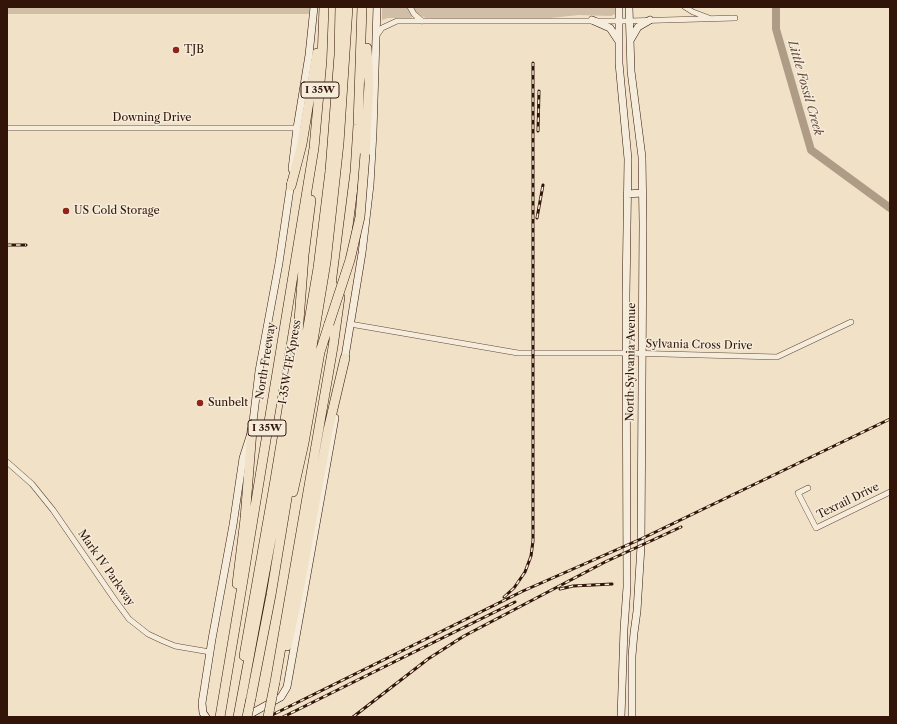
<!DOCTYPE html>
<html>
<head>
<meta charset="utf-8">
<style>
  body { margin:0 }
  #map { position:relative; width:897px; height:724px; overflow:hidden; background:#f0e1c7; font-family:"Libre Caslon Text",serif }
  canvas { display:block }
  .frame { position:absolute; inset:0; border:8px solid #321508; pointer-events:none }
</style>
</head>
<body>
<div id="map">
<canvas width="897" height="724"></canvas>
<div class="frame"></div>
</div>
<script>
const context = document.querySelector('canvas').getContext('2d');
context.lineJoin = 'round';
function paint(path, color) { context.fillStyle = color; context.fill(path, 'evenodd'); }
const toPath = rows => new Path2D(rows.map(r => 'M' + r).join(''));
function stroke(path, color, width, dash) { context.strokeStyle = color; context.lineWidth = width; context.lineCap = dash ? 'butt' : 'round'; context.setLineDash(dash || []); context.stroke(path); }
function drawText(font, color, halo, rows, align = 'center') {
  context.font = font + ' "Libre Caslon Text",serif'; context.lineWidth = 3; context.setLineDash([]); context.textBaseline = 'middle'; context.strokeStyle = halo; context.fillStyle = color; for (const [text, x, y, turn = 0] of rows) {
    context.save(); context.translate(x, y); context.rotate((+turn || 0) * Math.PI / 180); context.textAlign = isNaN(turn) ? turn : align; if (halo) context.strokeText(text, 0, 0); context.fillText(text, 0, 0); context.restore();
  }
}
paint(toPath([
  [7,7,310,7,309,14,7,14],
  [382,7,407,7,412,17,411,18,388,18,382,20],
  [412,7,615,7,615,14,611,16,579,15,550,18,426,18,417,14]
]), '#d0bea7');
stroke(toPath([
  [776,7,776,29,811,150,890,208]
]), '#af9c86', 8);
const minor = toPath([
  [410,7,414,14,422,21],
  [685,7,693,12,709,18],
  [377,35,382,28,397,21,629,21,735,18],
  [7,128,297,128],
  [350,324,518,353,626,353,777,357,851,322],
  [7,462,32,484,53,510,115,600,129,619,148,634,163,641,175,646,210,652],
  [808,488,798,493,816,528,890,492]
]);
const secondary = toPath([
  [619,7,619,63,628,159,626,295,627,587,624,629,621,717],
  [629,7,631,71,642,157,643,224,641,546,637,611,634,633,632,656,632,717],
  [592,20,610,28,618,40],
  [631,39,638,27,650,20],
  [292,169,297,128,309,55,314,7],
  [627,194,642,193],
  [344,363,362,253,370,185,373,132,377,7],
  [206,717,203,713,202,703,212,639,233,525,243,458,252,430,259,371,279,263,291,182],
  [245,717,281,697,287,687,335,418]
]);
const motorway = toPath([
  [365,154,369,84,367,48],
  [291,186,302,144,317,53],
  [341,281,355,172,358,125,362,7],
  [293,492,304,443,320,352,329,324],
  [237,584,245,519,252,430],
  [287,646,300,585,328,430,345,358],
  [244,656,275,480,297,347,304,255,311,200],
  [275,682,333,347,340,297],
  [251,698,271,595,326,262,339,143,348,7],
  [220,717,239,604,314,148,322,60,324,7],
  [238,717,280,491,318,268,330,171,339,55,340,7]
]);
stroke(minor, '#624838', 6);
stroke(secondary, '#321508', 8);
stroke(motorway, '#321508', 10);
stroke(minor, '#f5ecdb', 5);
stroke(secondary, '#f5ecdb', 7);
stroke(motorway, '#f0e1c7', 9);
const rail = toPath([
  [538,131,539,91],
  [537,218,543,185],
  [7,245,26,245],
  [560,589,573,586,612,584],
  [504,597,514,588,525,572,531,556,533,541,533,63],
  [268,717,523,591,641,539,890,419],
  [283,717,515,602],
  [353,717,428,659,464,636,605,562,681,527]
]);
stroke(rail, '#321508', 3);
stroke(rail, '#f5ecdb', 1.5, [4.5]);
const motorwayBridge = toPath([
  [329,324,350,260,360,217,365,154],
  [247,717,251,698],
  [268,717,275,682]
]);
stroke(motorwayBridge, '#321508', 10, []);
stroke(motorwayBridge, '#f0e1c7', 9);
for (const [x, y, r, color] of [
  [176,50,4,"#8f2418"],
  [66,211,4,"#8f2418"],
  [200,403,4,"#8f2418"]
]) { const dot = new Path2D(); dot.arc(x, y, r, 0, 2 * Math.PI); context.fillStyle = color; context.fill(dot); stroke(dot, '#f5ecdb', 1.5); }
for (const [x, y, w] of [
  [320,90,38],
  [267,428,38]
]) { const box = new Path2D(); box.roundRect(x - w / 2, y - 8, w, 16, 3); context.fillStyle = '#f5ecdb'; context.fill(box); stroke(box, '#321508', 1); }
drawText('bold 10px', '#321508', null, [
  ["I 35W",320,90],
  ["I 35W",267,428]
]);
drawText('11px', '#321508', '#f5ecdb', [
  ["TJB",184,50],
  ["US Cold Storage",74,211],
  ["Sunbelt",208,403]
], 'left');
drawText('11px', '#321508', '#f5ecdb', [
  ["Downing Drive",152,118],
  ["Sylvania Cross Drive",699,345,1],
  ["North Freeway",266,361,-81],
  ["I 35W TEXpress",290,362,-80],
  ["North Sylvania Avenue",631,362,-89],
  ["Texrail Drive",848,501,-26],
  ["Mark IV Parkway",106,568,55]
]);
drawText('italic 12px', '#644b3a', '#f5ecdb', [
  ["Little Fossil Creek",805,88,74]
]);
</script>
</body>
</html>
